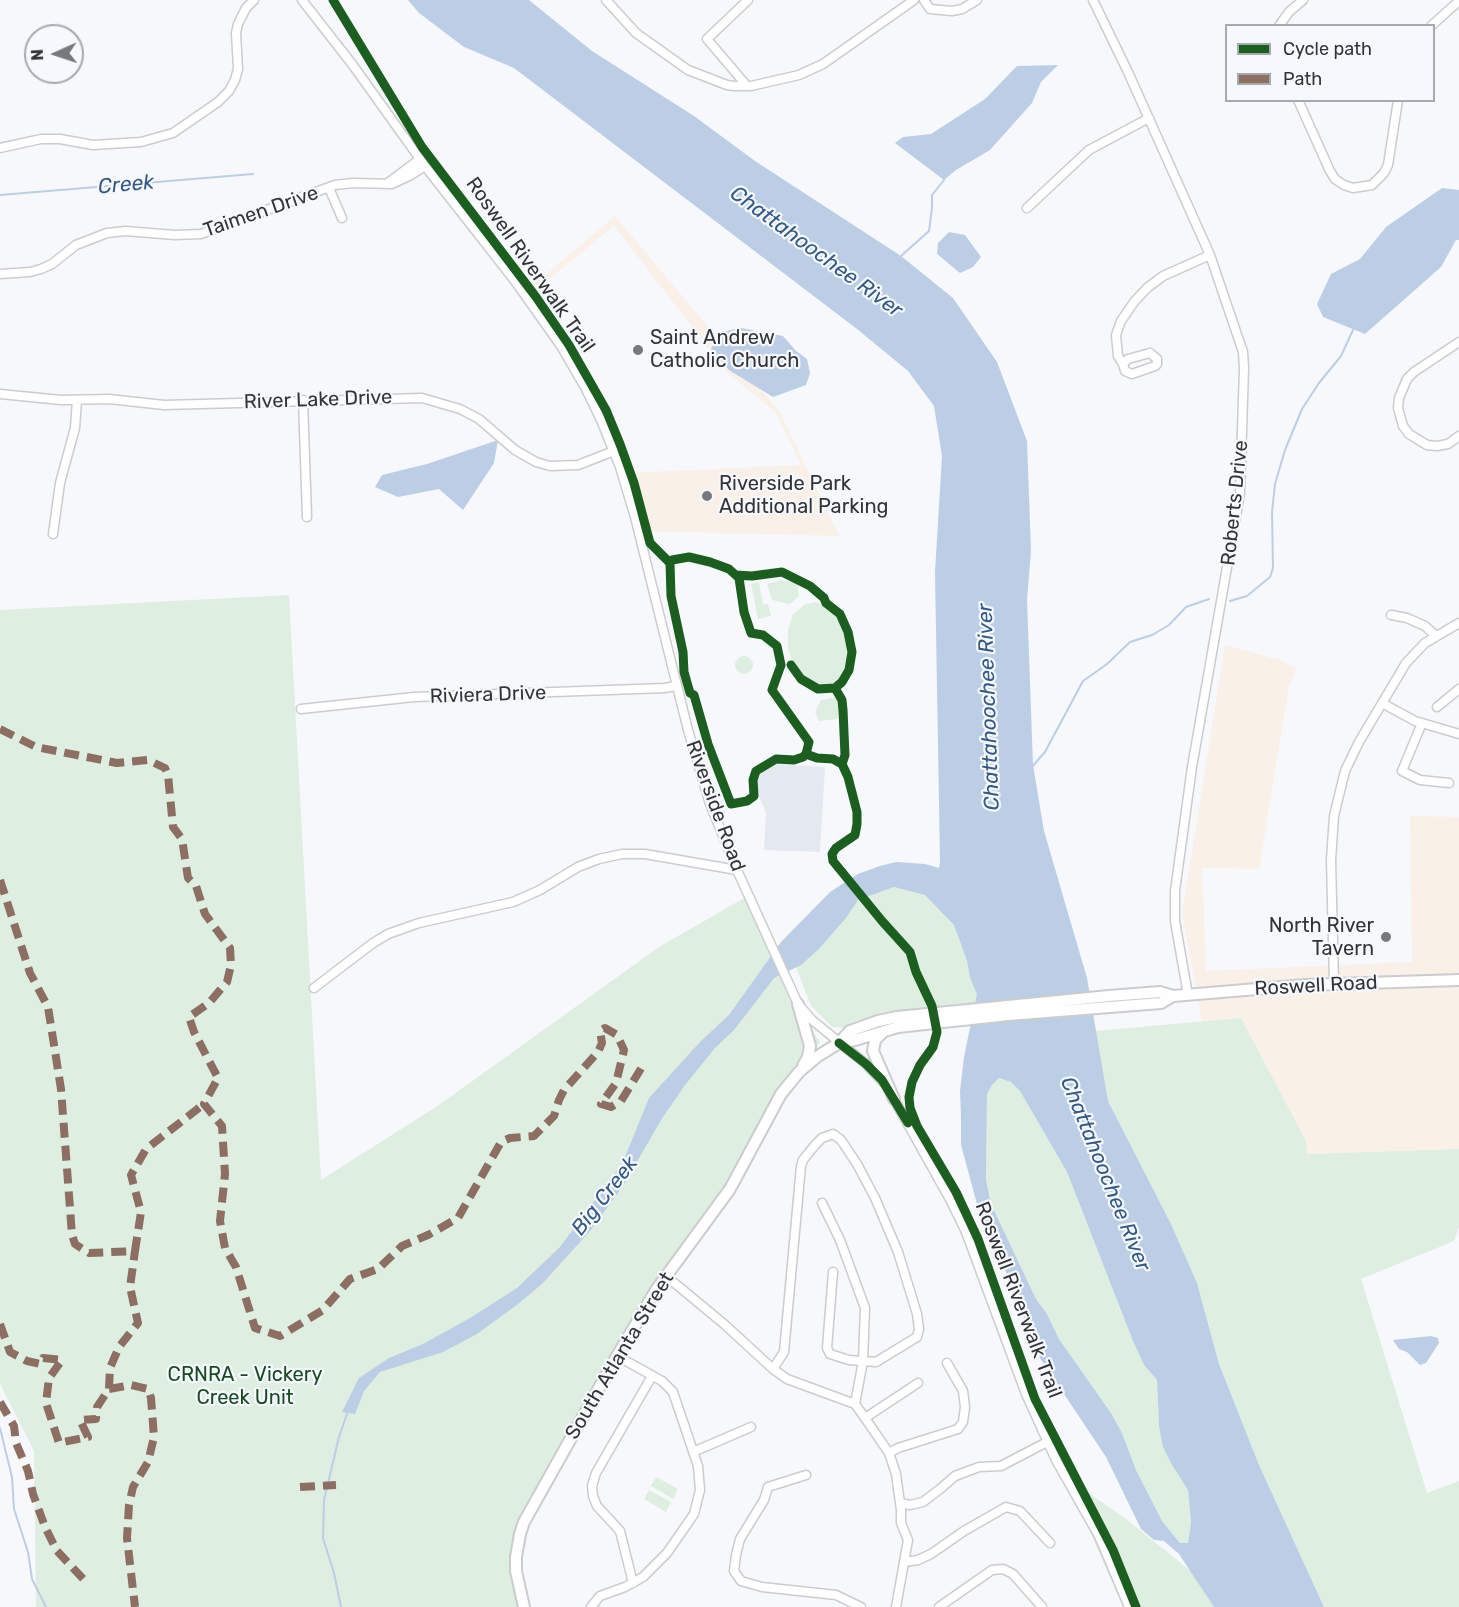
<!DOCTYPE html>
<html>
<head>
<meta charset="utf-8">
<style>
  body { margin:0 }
  #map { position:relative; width:1459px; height:1607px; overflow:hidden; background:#f6f8fb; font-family:Rubik,sans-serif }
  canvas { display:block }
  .legend { position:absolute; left:1225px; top:24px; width:210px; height:78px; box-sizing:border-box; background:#f5f8fc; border:2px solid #a7aaac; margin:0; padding:8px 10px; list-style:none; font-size:18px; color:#333435 }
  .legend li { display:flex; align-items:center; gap:12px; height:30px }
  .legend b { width:30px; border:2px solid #a7aaac }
  .north { position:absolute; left:24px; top:24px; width:60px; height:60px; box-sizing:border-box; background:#f5f8fc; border:2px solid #a7aaac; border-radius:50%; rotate:267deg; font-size:16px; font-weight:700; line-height:24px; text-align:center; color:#333435 }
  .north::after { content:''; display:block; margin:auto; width:21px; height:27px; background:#77797a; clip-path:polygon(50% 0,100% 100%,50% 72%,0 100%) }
</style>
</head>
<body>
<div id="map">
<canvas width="1459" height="1607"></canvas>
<ul class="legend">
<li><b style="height:8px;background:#1b5e20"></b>Cycle path</li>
<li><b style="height:8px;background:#8d6e63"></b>Path</li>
</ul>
<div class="north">N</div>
</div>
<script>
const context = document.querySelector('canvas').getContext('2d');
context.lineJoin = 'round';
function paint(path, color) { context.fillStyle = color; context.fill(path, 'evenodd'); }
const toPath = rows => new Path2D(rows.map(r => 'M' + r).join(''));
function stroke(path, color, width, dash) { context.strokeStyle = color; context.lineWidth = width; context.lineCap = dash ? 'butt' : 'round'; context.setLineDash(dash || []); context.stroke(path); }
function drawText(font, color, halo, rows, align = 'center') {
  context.font = font + ' Rubik,sans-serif'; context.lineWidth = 4.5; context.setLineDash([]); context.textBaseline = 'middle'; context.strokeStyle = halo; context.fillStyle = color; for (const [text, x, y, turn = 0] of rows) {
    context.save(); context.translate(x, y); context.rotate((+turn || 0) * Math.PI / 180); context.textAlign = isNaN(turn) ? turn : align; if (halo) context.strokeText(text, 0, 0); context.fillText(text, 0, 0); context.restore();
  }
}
paint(toPath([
  [615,216,780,412,839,536,646,531,593,408,553,338,523,294],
  [614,226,727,372,776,413,801,465,628,473,602,411,531,294],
  [1225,645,1283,661,1296,668,1289,687,1259,869,1202,868,1206,971,1412,962,1410,816,1459,817,1459,1149,1307,1154,1306,1141,1241,1018,1202,1021,1182,914]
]), '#f9f0e8');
paint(toPath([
  [772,764,825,767,820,852,764,850,766,812,758,794,757,782,762,772]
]), '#e4e8ef');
paint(toPath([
  [781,580,797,583,799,596,790,604,772,600,767,584],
  [759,582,763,605,768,604,771,616,758,619,751,584],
  [289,595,321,1180,439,1105,659,947,746,897,789,998,820,1042,799,1068,539,1492,520,1530,518,1569,526,1607,36,1607,34,1451,0,1384,0,610],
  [814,602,829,606,837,612,847,632,850,644,849,667,838,683,830,687,823,687,806,681,793,664,788,649,788,630,793,614,804,605],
  '735 665a9 9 0 1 1 18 0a9 9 0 1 1-18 0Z',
  [837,697,842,705,837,719,819,721,815,712,821,700],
  [894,887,925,895,954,924,967,961,970,979,978,994,975,1003,886,1013,859,1020,843,1028,832,1027,811,1006,796,967,819,949,846,918,858,900],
  [1241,1018,1306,1141,1307,1154,1459,1149,1459,1227,1454,1241,1361,1279,1427,1493,1459,1481,1459,1607,1324,1607,1259,1465,1219,1364,1197,1283,1171,1224,1108,1101,1095,1031],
  [999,1078,1011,1082,1020,1091,1067,1172,1133,1341,1144,1365,1157,1380,1159,1426,1172,1465,1188,1489,1191,1523,1188,1543,1180,1543,1162,1521,1136,1470,1122,1433,1111,1413,1059,1339,1047,1314,1036,1299,991,1204,986,1180,987,1094,992,1085],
  [656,1477,678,1489,673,1499,651,1486],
  [1066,1477,1126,1519,1192,1572,1214,1607,1123,1607],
  [649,1490,671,1502,666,1512,644,1499]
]), '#deeee1');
paint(toPath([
  [408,0,529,0,592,51,694,116,755,161,901,256,953,298,997,362,1027,441,1031,551,1027,600,1033,765,1044,831,1087,978,1108,1101,1171,1224,1197,1283,1219,1364,1259,1465,1324,1607,1214,1607,1179,1554,1164,1541,1154,1540,1141,1529,1106,1457,1040,1358,999,1255,983,1226,961,1145,961,1116,960,1091,964,1057,977,994,970,978,967,961,954,925,925,895,894,887,858,900,846,918,819,949,801,965,774,978,734,1030,715,1048,685,1085,661,1120,623,1186,590,1231,542,1284,518,1304,477,1334,443,1352,380,1372,364,1391,355,1414,342,1412,359,1378,389,1358,423,1344,470,1318,517,1288,560,1247,623,1162,649,1098,701,1041,729,1015,781,942,830,892,858,874,880,866,896,862,925,864,939,868,940,862,935,572,942,456,934,406,908,371,857,329,514,68,464,47,419,13],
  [999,1078,1011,1082,1020,1091,1067,1172,1133,1341,1144,1365,1157,1380,1159,1426,1163,1447,1172,1465,1188,1490,1191,1523,1188,1543,1180,1543,1162,1521,1136,1470,1122,1433,1111,1413,1059,1339,1047,1314,1036,1299,991,1204,986,1180,987,1094,992,1085],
  [1058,65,1041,82,1032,103,990,150,956,170,944,180,895,143,903,137,931,134,985,99,1017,66],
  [1442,188,1459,190,1459,240,1456,240,1441,267,1365,334,1323,317,1317,304,1331,274,1360,259,1386,227],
  [949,232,965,235,981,257,973,267,960,273,937,254,938,243],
  [741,328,783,336,796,351,807,359,810,373,806,385,773,397,729,370,711,349,715,340,726,331],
  [498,440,494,463,463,510,439,489,398,497,375,487,382,475,427,464],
  [1431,1336,1438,1338,1439,1343,1426,1363,1420,1365,1407,1352,1399,1349,1393,1340]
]), '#bccee5');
stroke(toPath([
  [0,195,253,174],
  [901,256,929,231,932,208,932,195,944,180],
  [1230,601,1247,596,1270,577,1273,568,1272,512,1275,484,1285,450,1302,409,1319,383,1341,356,1353,330],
  [1031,768,1045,752,1083,681,1107,664,1130,642,1152,635,1169,625,1186,607,1209,599],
  [0,1428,12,1477,14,1509,28,1552,32,1579,46,1607],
  [341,1607,334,1573,323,1538,324,1500,339,1437,348,1411]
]), '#bccee5', 2);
const minor = toPath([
  [302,0,352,64,425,166,515,281,561,346,586,389,601,420,620,467,635,517,688,730,710,804,737,870,798,1004,812,1020,866,1064,884,1083],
  [606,0,636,33,688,70,727,85,734,86,751,86,799,75,823,64,914,0],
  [924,0,930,9,952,11,962,9,977,0],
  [1093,0,1128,72,1210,255,1243,352,1244,368,1240,493,1192,767,1175,891,1175,921,1188,995],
  [1279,26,1289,12,1303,0],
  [1431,26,1459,1],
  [747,86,707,39,748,0],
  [1298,100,1330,171,1335,179,1344,185,1353,188,1372,185,1384,173,1388,165,1398,100],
  [0,148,41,139,60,139,93,145,141,142,173,133,218,102,229,91,235,80,238,69,236,33,238,24,246,8,254,0],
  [388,183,420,159],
  [329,188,342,218],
  [1027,208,1089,150,1149,118],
  [0,274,30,272,41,269,52,264,76,245,107,233,125,231,175,235,201,234,335,185,353,183,392,184,409,176,425,166],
  [1459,342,1414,372,1407,379,1399,398,1398,408,1403,426,1409,434,1427,445,1437,446,1448,444,1459,436],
  [1150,353,1157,359,1157,364,1155,366,1132,374,1125,371,1123,364,1128,359,1150,353],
  [1123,364,1118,356,1116,335,1121,321,1134,302,1147,288,1163,276,1210,255],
  [0,394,61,400,109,399,164,405,422,398,460,409,479,419,515,450,536,462,550,466,578,465,614,451],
  [303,400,307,517],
  [53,534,60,483,75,428,77,400],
  [1391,615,1407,618,1425,626,1436,636],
  [1382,703,1415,721,1459,734],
  [1437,707,1459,689],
  [301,709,414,697,665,688,675,686],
  [1422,723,1402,771,1420,780,1449,783],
  [1334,984,1331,860,1334,816,1345,771,1359,742,1406,663,1425,643,1459,623],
  [314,988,373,943,388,934,419,923,513,902,540,890,578,867,599,859,622,854,645,854,737,870],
  [891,1094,951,1201,966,1232,1026,1394,1056,1460,1099,1536,1129,1607],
  [822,1203,840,1240,865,1308,863,1361,855,1404],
  [666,1276,724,1324,773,1369,787,1379,855,1404,865,1418,889,1453,896,1474,901,1510,901,1523,908,1540,896,1607],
  [773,1369,784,1352,801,1166,803,1160,815,1145,822,1138,833,1134,841,1140,857,1164,875,1198,898,1252,917,1314,919,1329,917,1337,876,1362,849,1360,830,1354,827,1348,833,1272],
  [865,1418,918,1383],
  [693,1452,751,1427],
  [889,1453,898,1448,958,1429,963,1422,965,1407,963,1391,947,1363],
  [806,1475,768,1487,764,1500,740,1539,736,1555,734,1571,741,1581,762,1587,836,1595,861,1607],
  [900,1503,910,1505,923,1502,940,1489,955,1476,979,1467,1001,1466,1047,1442],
  [904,1562,918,1560,931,1554,964,1531,1006,1507,1020,1511,1050,1543],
  [633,1583,620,1531,597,1506,593,1496,592,1486,596,1473,652,1376],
  [591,1607,600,1596,625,1587,643,1577,667,1553,694,1514,700,1490,698,1466,673,1392,662,1381,617,1356],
  [939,1607,992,1570,1003,1569,1013,1574,1042,1607]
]);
const major = toPath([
  [798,1004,810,1046,808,1057,803,1066],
  [883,1032,875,1040,873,1051,894,1099],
  [839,1043,855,1040,898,1027,1008,1015,1161,1003,1173,996],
  [524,1607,516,1571,516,1557,520,1534,524,1522,617,1356,656,1290,730,1189,781,1094,799,1072,818,1056,839,1043,850,1031,878,1021,897,1017,1109,996,1160,992,1173,996,1305,985,1459,980]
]);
stroke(minor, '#cbccce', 11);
stroke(major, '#cbccce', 14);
stroke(minor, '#fefefe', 8);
stroke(major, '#fefefe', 10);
stroke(toPath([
  [0,729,36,747,117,763,148,760,165,768,168,775,173,827,182,839,188,878,196,886,205,914,230,948,231,965,227,982,209,1003,189,1017,194,1032,218,1078,204,1104,222,1126,225,1174,220,1221,225,1248,236,1267,255,1328,280,1336,323,1310,350,1279,378,1269,402,1246,428,1235,458,1218,501,1142,510,1138,534,1136,554,1116,559,1100,564,1090,598,1052,602,1043,600,1031,605,1028,617,1035,624,1050,616,1083,601,1104,611,1107,621,1101,642,1067,646,1064],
  [0,880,30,973,48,1007,61,1089,72,1235,75,1244,89,1253,135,1251,141,1212,131,1175,146,1149,204,1104],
  [0,1324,10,1352,27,1361,40,1364,43,1358,62,1360,49,1378,46,1403,59,1443,88,1437,80,1420,96,1419,97,1407,109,1389,110,1368,119,1347,138,1323,130,1287,135,1251],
  [109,1389,131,1385,148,1389,151,1398,154,1437,148,1462,133,1487,129,1505,127,1538,135,1607],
  [0,1402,14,1426,16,1443,28,1471,33,1494,45,1527,57,1551,88,1584],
  [300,1487,336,1485]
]), '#8d6e63', 8, [15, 8]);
stroke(toPath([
  [333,0,422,147,536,297,569,345,606,410,620,444,634,483,650,543,670,563],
  [670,563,671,596,683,652,684,672,690,693,694,695,708,744,731,804,747,801,754,796,753,780,756,771,776,759,794,760,803,757,806,754,817,758,833,759,842,764,848,777,857,812,857,824,855,835,836,848,832,854,833,861,882,921,910,952,916,972,932,1006,937,1032,933,1047,920,1065,912,1082,909,1097,910,1108,917,1126,956,1192,978,1239,1035,1399,1113,1550,1136,1607],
  [670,563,672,560,689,557,710,562,729,569,739,578,744,612,751,633,763,635,777,646,781,665,772,690,809,742,806,754],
  [736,575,752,576,782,572,810,586,824,598,826,603,840,614,848,632,852,652,849,670,842,682,835,688,818,689,801,679,791,665],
  [835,688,842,700,843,710,845,755,842,764],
  [839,1043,866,1064,882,1080,908,1123]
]), '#1b5e20', 9);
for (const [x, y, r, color] of [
  [638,350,6,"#77797a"],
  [707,496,6,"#77797a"],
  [1386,937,6,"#77797a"]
]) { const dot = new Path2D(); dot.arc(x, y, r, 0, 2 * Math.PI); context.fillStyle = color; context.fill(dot); stroke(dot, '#f5f8fc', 2); }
drawText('20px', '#333435', '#f5f8fc', [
  ["Taimen Drive",261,212,-19],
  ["Roswell Riverwalk Trail",530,265,55],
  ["River Lake Drive",318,400,-2],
  ["Roberts Drive",1235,503,-84],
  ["Riviera Drive",488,695,-2],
  ["Riverside Road",715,806,70],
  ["Roswell Road",1316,986,-3],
  ["Roswell Riverwalk Trail",1018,1300,69],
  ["South Atlanta Street",620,1356,-59]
]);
drawText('20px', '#333435', '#f5f8fc', [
  ["Saint Andrew",650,338],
  ["Catholic Church",650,361],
  ["Riverside Park",719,484],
  ["Additional Parking",719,507],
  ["North River",1374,926,"right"],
  ["Tavern",1374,949,"right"]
], 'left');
drawText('20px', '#194a23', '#f5f8fc', [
  ["CRNRA - Vickery",245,1375],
  ["Creek Unit",245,1398]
]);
drawText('italic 21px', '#355985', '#f5f8fc', [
  ["Creek",126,185,-5],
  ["Chattahoochee River",816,252,36],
  ["Chattahoochee River",989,707,-92],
  ["Chattahoochee River",1105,1174,68],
  ["Big Creek",605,1196,-52]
]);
</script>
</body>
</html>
